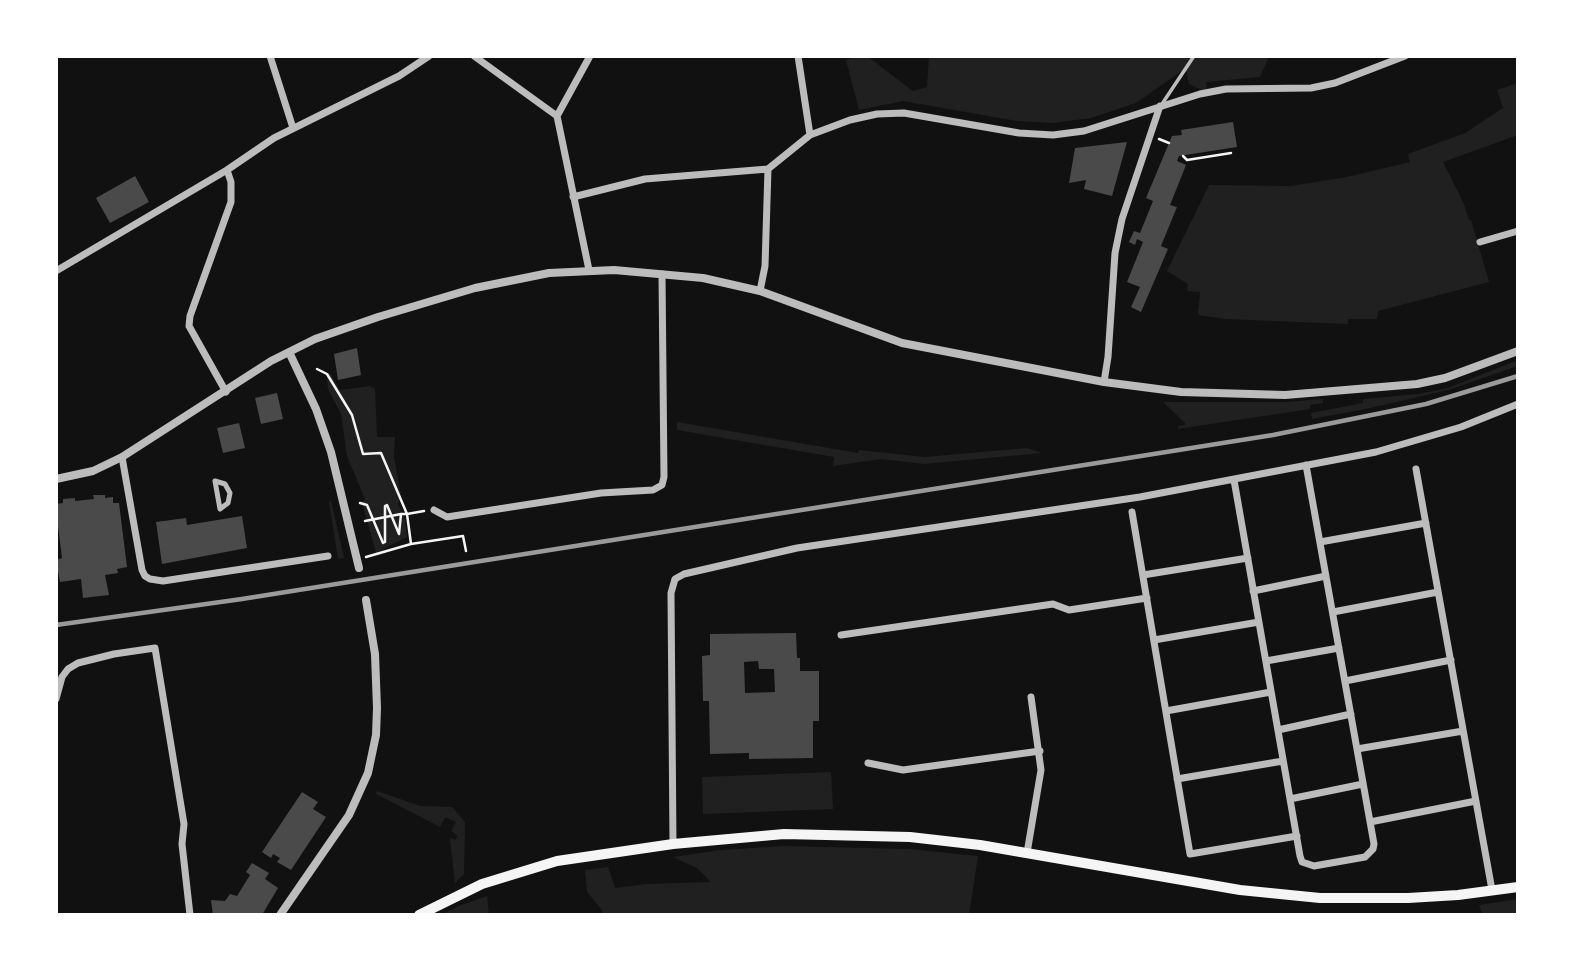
<!DOCTYPE html>
<html>
<head>
<meta charset="utf-8">
<style>
  body { margin:0 }
  #map { position:relative; width:1574px; height:971px; overflow:hidden; background:#111; font-family:"Open Sans",sans-serif }
  canvas { display:block }
  .frame { position:absolute; inset:0; border:58px solid #fff; pointer-events:none }
</style>
</head>
<body>
<div id="map">
<canvas width="1574" height="971"></canvas>
<div class="frame"></div>
</div>
<script>
const context = document.querySelector('canvas').getContext('2d');
context.lineJoin = 'round';
function paint(path, color) { context.fillStyle = color; context.fill(path, 'evenodd'); }
const toPath = rows => new Path2D(rows.map(r => 'M' + r).join(''));
function stroke(path, color, width, dash) { context.strokeStyle = color; context.lineWidth = width; context.lineCap = dash ? 'butt' : 'round'; context.setLineDash(dash || []); context.stroke(path); }
paint(toPath([
  [860,56,867,56,913,91,927,87,929,56,1269,56,1260,77,1206,82,1207,89,1202,90,1189,84,1186,68,1136,103,1091,118,1053,123,1017,121,903,101,859,110,846,60],
  [1518,83,1518,135,1443,162,1464,204,1469,220,1471,220,1489,282,1378,311,1377,319,1348,319,1348,324,1225,319,1198,315,1200,292,1187,291,1188,284,1167,271,1209,185,1291,186,1347,177,1410,162,1408,154,1465,133,1503,108,1497,90],
  [1518,360,1518,366,1448,390,1366,409,1312,419,1311,413,1363,403,1363,399,1419,394,1448,388],
  [330,373,340,390,370,386,375,389,377,437,395,437,394,457,401,496,398,504,405,519,407,537,376,553,362,503,365,499,347,456,341,414,328,389,327,378],
  [1323,399,1323,403,1310,405,1310,409,1178,429,1178,426,1185,425,1185,423,1163,402,1286,402],
  [677,422,858,453,859,450,925,457,1027,448,1042,453,924,464,881,459,833,466,834,457,677,430],
  [331,501,337,527,344,558,338,559,329,502],
  [831,772,833,809,703,814,702,777],
  [377,791,420,806,452,807,465,822,464,874,455,883,450,840,451,838,455,840,458,836,451,831,456,822,445,817,440,827,376,794],
  [784,846,909,849,978,856,969,915,602,915,602,910,587,892,585,870,608,867,615,888,647,884,711,882,697,868,673,857,721,850],
  [487,896,489,915,442,915,456,907],
  [1518,899,1518,915,1483,915,1479,905]
]), '#202020');
paint(toPath([
  [1233,122,1237,147,1179,156,1177,161,1186,165,1170,205,1177,207,1161,246,1168,249,1141,312,1131,307,1140,287,1127,282,1143,242,1137,239,1135,245,1129,242,1134,231,1140,233,1153,201,1146,198,1172,136,1182,135,1181,130],
  [1127,142,1112,196,1084,189,1086,180,1069,183,1075,148],
  [135,176,149,202,110,223,96,198],
  [357,348,361,375,338,380,334,354],
  [277,393,283,419,261,424,255,398],
  [239,423,245,448,223,453,217,428],
  [93,495,105,495,105,498,113,497,113,503,119,503,127,567,117,569,118,573,105,575,109,595,83,598,81,579,60,582,56,560,62,558,58,526,56,526,56,504,63,503,63,499,75,498,75,501,94,499],
  [242,516,247,548,162,564,156,522,186,518,187,525],
  [796,633,797,658,800,658,800,671,819,671,819,721,813,721,813,758,749,759,749,753,710,754,709,701,703,701,702,656,710,655,710,634],
  [758,661,759,669,774,669,775,692,745,693,744,662],
  [302,792,318,802,313,809,326,817,291,870,277,862,280,858,273,854,271,858,262,852],
  [252,863,269,873,265,879,278,888,262,915,213,915,211,900,225,901,230,894,237,896,250,875,246,872]
]), '#4a4a4a');
stroke(toPath([
  [1159,139,1169,143],
  [1183,156,1187,160,1231,153],
  [317,369,327,374,352,415,363,454,381,453,407,514,411,544,366,557],
  [360,503,367,505,383,543,385,542,385,506,387,505,399,534,401,514,407,514],
  [407,514,424,511],
  [365,521,401,514],
  [411,544,463,536,466,551]
]), '#f5f5f5', 2.5);
stroke(toPath([
  [1162,104,1194,56]
]), '#bcbcbc', 3.5);
stroke(toPath([
  [215,481,225,484,230,493,228,503,220,509,215,481]
]), '#bcbcbc', 5);
stroke(toPath([
  [270,56,293,128],
  [474,56,557,116],
  [798,56,810,135],
  [573,197,645,179,768,169],
  [1480,242,1518,231],
  [589,270,557,116,590,56],
  [56,271,227,170,274,138,399,76,429,56],
  [760,291,765,266,768,169,810,135,850,120,877,114,904,113,1019,133,1053,135,1084,131,1200,94,1226,89,1311,88,1335,83,1405,56],
  [1104,382,1108,357,1115,253,1122,219,1160,106],
  [226,392,189,326,190,316,231,202,231,182,227,170],
  [122,457,142,570,145,576,150,579,163,581,328,556],
  [1416,469,1492,890],
  [1234,480,1300,856,1302,862,1314,866,1365,857,1373,849,1374,844,1306,465],
  [434,510,447,517,601,493,653,490,662,485,664,477,662,274],
  [1132,512,1190,854,1297,836],
  [1320,542,1426,523],
  [1143,575,1248,558],
  [1253,591,1326,576],
  [1333,612,1438,592],
  [841,635,1053,604,1069,610,1147,598],
  [1154,640,1259,622],
  [1266,661,1339,648],
  [1345,681,1451,660],
  [56,699,62,677,68,669,78,663,114,654,155,648,184,824,182,844,190,915],
  [1166,711,1271,692],
  [1278,730,1351,714],
  [1357,749,1463,731],
  [868,763,903,770,1040,751],
  [1177,779,1283,761],
  [1290,799,1363,784],
  [1370,822,1476,801],
  [673,844,671,593,675,579,684,574,797,548,1140,497,1376,452,1461,427,1518,404],
  [1027,853,1041,770,1031,697]
]), '#bcbcbc', 7);
stroke(toPath([
  [289,352,316,409,331,452,359,568],
  [56,479,93,471,122,457,271,361,315,339,378,317,475,288,549,273,614,270,703,278,760,291,902,343,1104,382,1181,392,1285,395,1417,384,1445,378,1518,351],
  [280,915,349,815,368,773,376,735,377,708,375,654,366,600]
]), '#bcbcbc', 8);
stroke(toPath([
  [419,915,482,884,557,861,673,844,784,834,910,837,980,845,1240,890,1320,898,1408,898,1458,895,1518,887]
]), '#f5f5f5', 10);
stroke(toPath([
  [56,625,242,599,1273,435,1426,404,1518,376]
]), '#9a9a9a', 4.5);
</script>
</body>
</html>
